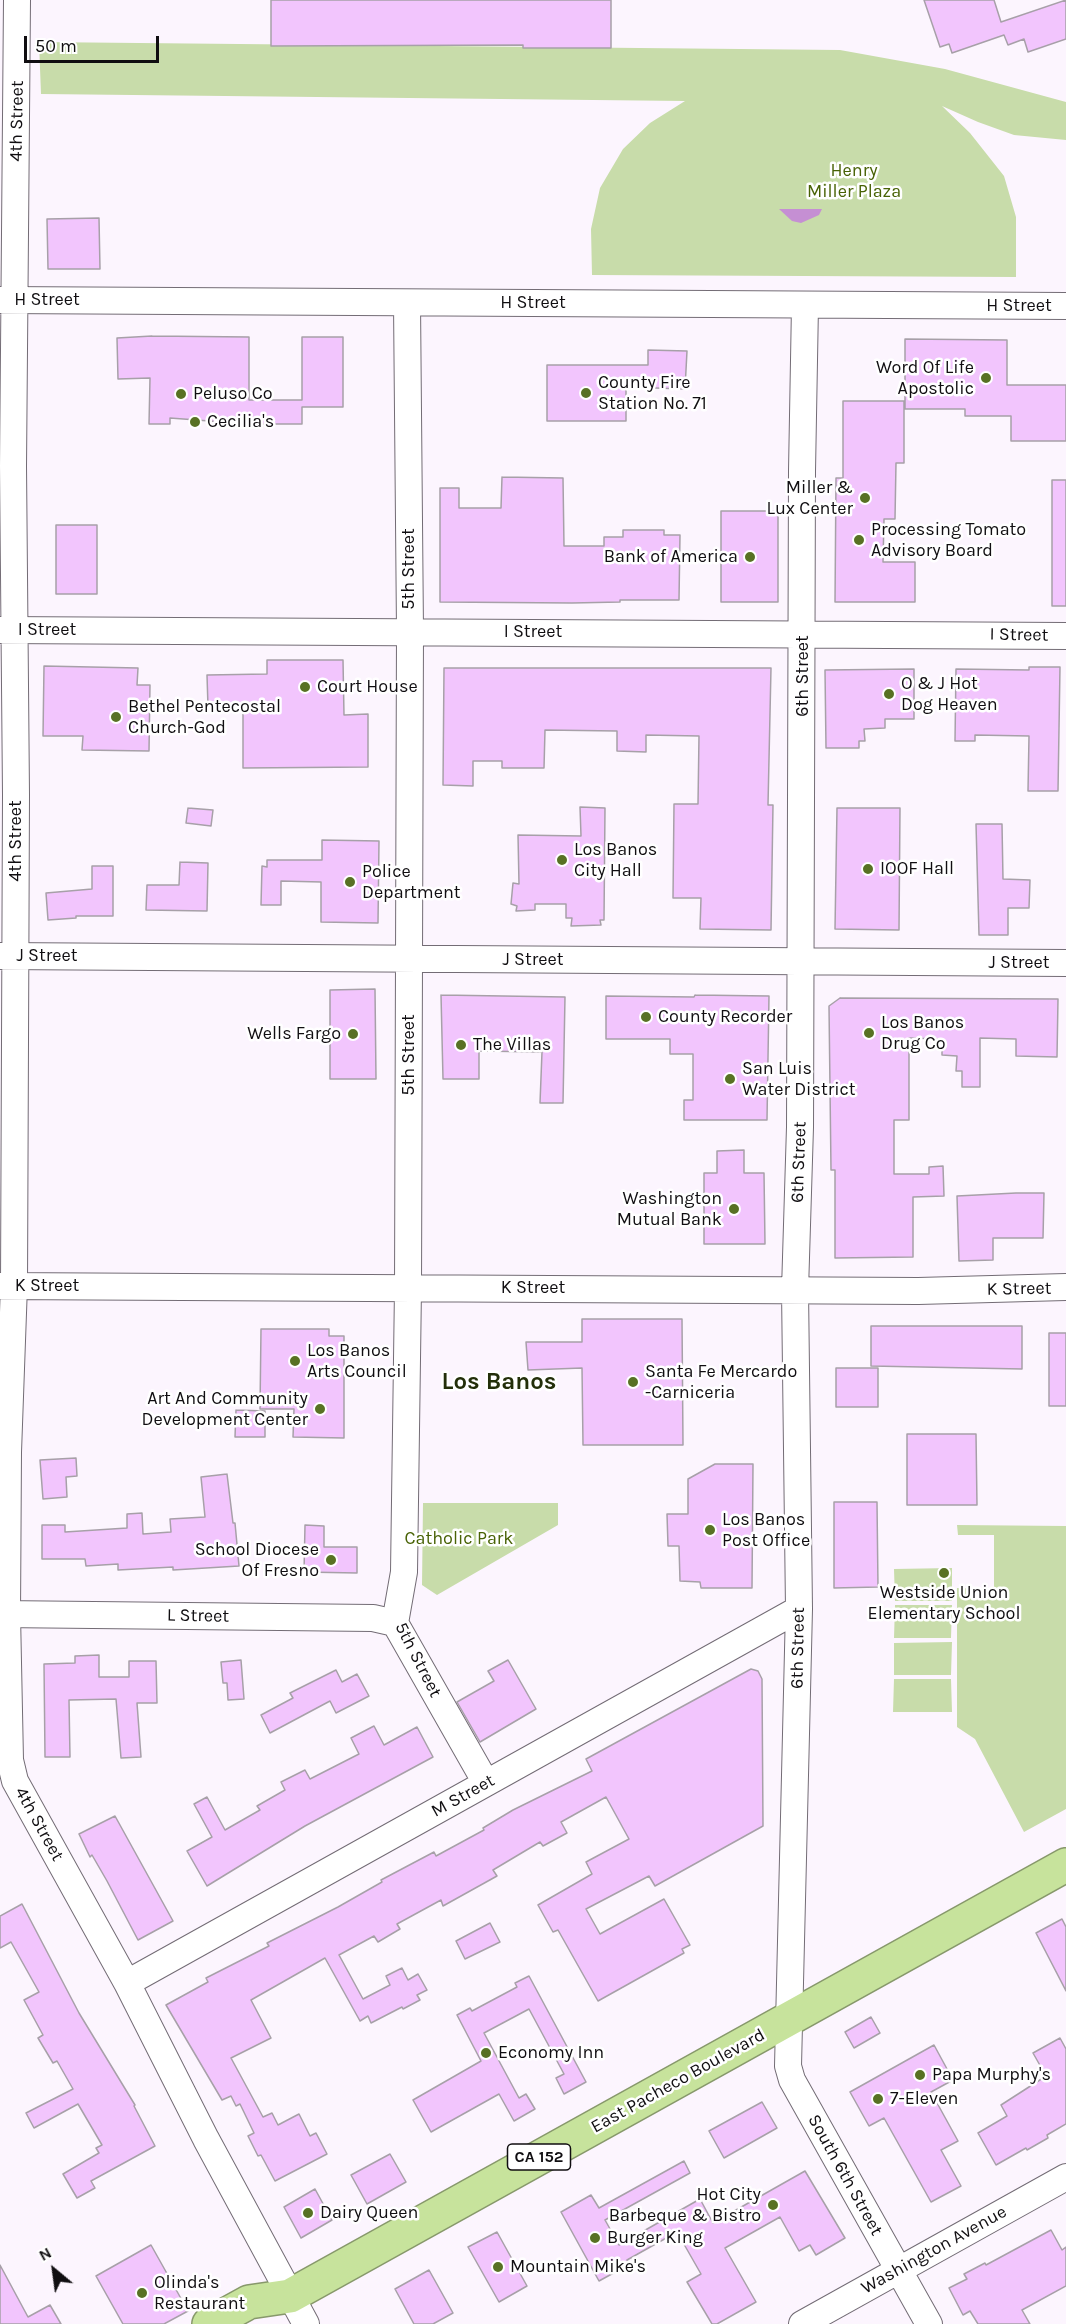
<!DOCTYPE html>
<html>
<head>
<meta charset="utf-8">
<style>
  body { margin:0 }
  #map { position:relative; width:1066px; height:2324px; overflow:hidden; background:#fcf5fe; font-family:Karla,sans-serif }
  canvas { display:block }
  .north { position:absolute; left:24px; top:2240px; width:60px; height:60px; -webkit-text-stroke:4px #fff; paint-order:stroke; rotate:331deg; font-size:16px; font-weight:700; line-height:24px; text-align:center; color:#100e11 }
  .north::after { content:''; display:block; margin:auto; width:21px; height:27px; background:#100e11; clip-path:polygon(50% 0,100% 100%,50% 72%,0 100%) }
  .scale { position:absolute; left:24px; top:36px; width:135px; height:27px; box-sizing:border-box; border:3px solid #100e11; border-top:0; padding-left:8px; font-size:18px; line-height:21px; white-space:nowrap; color:#100e11; -webkit-text-stroke:4px #fff; paint-order:stroke }
</style>
</head>
<body>
<div id="map">
<canvas width="1066" height="2324"></canvas>
<div class="north">N</div>
<div class="scale">50 m</div>
</div>
<script>
const context = document.querySelector('canvas').getContext('2d');
context.lineJoin = 'round';
function paint(path, color) { context.fillStyle = color; context.fill(path, 'evenodd'); }
const toPath = rows => new Path2D(rows.map(r => 'M' + r).join(''));
function stroke(path, color, width, dash) { context.strokeStyle = color; context.lineWidth = width; context.lineCap = dash ? 'butt' : 'round'; context.setLineDash(dash || []); context.stroke(path); }
function drawText(font, color, halo, rows, align = 'center') {
  context.font = font + ' Karla,sans-serif'; context.lineWidth = 5; context.setLineDash([]); context.textBaseline = 'middle'; context.strokeStyle = halo; context.fillStyle = color; for (const [text, x, y, turn = 0] of rows) {
    context.save(); context.translate(x, y); context.rotate((+turn || 0) * Math.PI / 180); context.textAlign = isNaN(turn) ? turn : align; if (halo) context.strokeText(text, 0, 0); context.fillText(text, 0, 0); context.restore();
  }
}
paint(toPath([
  [39,42,840,50,945,69,1066,102,1066,140,1014,135,978,122,942,106,970,133,1004,176,1016,217,1016,277,592,275,591,229,600,188,623,149,650,123,685,101,41,94],
  [423,1503,558,1503,558,1525,437,1595,422,1585],
  [957,1525,1066,1526,1066,1809,1024,1832,975,1739,957,1727,957,1588,994,1589,994,1535,958,1535],
  [952,1568,952,1601,895,1601,894,1569],
  [895,1605,952,1605,951,1638,894,1638],
  [952,1642,951,1675,894,1675,894,1643],
  [894,1679,951,1679,952,1712,893,1712]
]), '#c8dcaa');
paint(toPath([
  [779,209,822,209,819,215,801,223,792,221]
]), '#c58fd3');
const building = toPath([
  [271,0,611,0,611,48,523,48,523,45,271,46,271,0],
  [924,0,994,0,1001,22,1066,0,1066,39,1028,52,1024,39,1008,45,1004,35,952,53,949,44,940,47,924,0],
  [99,218,100,269,48,269,47,219,99,218],
  [152,336,249,337,249,400,302,400,302,337,343,337,343,407,302,407,302,424,249,424,170,418,170,424,149,424,150,378,118,379,117,338,152,336],
  [905,339,1007,340,1007,385,1066,385,1066,441,1011,441,1011,416,965,416,965,409,905,409,905,339],
  [648,350,687,351,685,389,626,387,626,421,547,421,547,365,648,365,648,350],
  [843,401,904,401,904,463,896,463,895,519,884,519,883,562,915,562,915,602,835,602,836,478,843,478,843,401],
  [502,477,563,478,564,546,604,546,604,537,623,537,623,530,664,530,664,535,680,535,679,600,620,600,620,602,572,603,440,602,440,488,459,488,459,508,501,508,502,477],
  [1052,480,1066,480,1066,606,1052,606,1052,480],
  [721,511,778,511,778,602,721,602,721,511],
  [56,525,97,525,97,594,56,594,56,525],
  [267,660,343,660,344,715,368,714,368,767,243,768,243,707,208,707,207,675,267,674,267,660],
  [44,666,138,668,137,685,150,685,149,751,82,750,83,736,43,736,44,666],
  [1029,667,1060,667,1058,791,1028,791,1029,736,975,735,975,741,955,741,956,669,1029,670,1029,667],
  [444,668,771,668,768,805,773,805,771,930,700,929,701,898,673,898,674,804,698,804,699,736,646,735,646,752,617,751,617,731,545,730,544,768,502,768,502,761,473,761,473,786,443,785,444,668],
  [914,669,914,719,885,719,885,728,864,729,865,741,859,741,859,748,826,748,825,670,914,669],
  [580,807,605,808,604,920,600,920,601,925,571,926,572,918,566,918,566,904,535,904,535,910,516,911,517,906,511,904,513,883,519,884,518,835,581,836,580,807],
  [188,808,213,810,211,826,186,823,188,808],
  [837,808,900,808,899,930,835,929,837,808],
  [976,824,1002,824,1003,879,1030,880,1029,908,1008,908,1008,935,979,935,976,824],
  [322,840,379,841,378,923,321,922,321,882,281,881,281,905,261,905,262,866,267,867,267,860,322,860,322,840],
  [180,862,208,863,207,911,146,910,147,885,179,885,180,862],
  [92,866,113,866,113,916,76,916,76,918,48,920,46,893,92,889,92,866],
  [375,989,376,1079,330,1079,330,990,375,989],
  [441,995,565,997,563,1103,540,1103,542,1052,479,1051,479,1079,443,1079,441,995],
  [695,995,769,996,767,1120,684,1120,684,1100,693,1100,693,1054,670,1054,670,1039,606,1039,606,996,694,997,695,995],
  [840,998,1058,999,1057,1057,1016,1056,1016,1039,980,1038,980,1087,962,1087,962,1071,956,1071,957,1056,942,1055,942,1039,909,1038,909,1120,894,1120,894,1174,929,1174,929,1167,943,1166,944,1196,913,1197,913,1257,835,1258,835,1170,831,1170,829,1006,840,998],
  [744,1150,744,1173,764,1173,765,1244,704,1244,704,1173,717,1173,717,1151,744,1150],
  [1016,1193,1044,1193,1043,1238,993,1238,993,1260,959,1261,957,1196,1016,1193],
  [582,1319,682,1319,683,1445,583,1445,582,1368,528,1370,526,1342,582,1342,582,1319],
  [871,1326,1022,1326,1022,1369,871,1366,871,1326],
  [261,1329,329,1329,329,1336,344,1336,344,1438,293,1437,294,1409,260,1409,261,1329],
  [1049,1333,1066,1333,1066,1406,1049,1406,1049,1333],
  [836,1368,878,1368,878,1407,836,1407,836,1368],
  [236,1410,265,1411,265,1437,235,1437,236,1410],
  [907,1434,976,1434,977,1505,907,1505,907,1434],
  [76,1458,77,1476,66,1477,67,1497,43,1499,40,1460,76,1458],
  [715,1464,753,1464,752,1588,701,1588,700,1582,680,1581,679,1546,668,1546,667,1514,688,1514,688,1479,715,1464],
  [227,1474,233,1523,235,1523,239,1566,173,1570,173,1567,118,1570,118,1564,86,1566,85,1559,42,1559,42,1525,65,1525,65,1532,127,1528,127,1514,142,1513,143,1534,171,1532,170,1519,205,1517,201,1477,227,1474],
  [834,1502,877,1502,878,1587,834,1588,834,1502],
  [305,1525,324,1526,324,1547,357,1547,357,1573,304,1572,305,1525],
  [99,1655,99,1677,129,1677,129,1661,156,1661,157,1703,137,1703,141,1757,121,1758,116,1699,69,1700,70,1757,45,1757,44,1664,75,1663,75,1656,99,1655],
  [241,1660,244,1699,228,1700,227,1683,223,1683,221,1662,241,1660],
  [508,1660,536,1709,480,1742,457,1702,494,1681,488,1671,508,1660],
  [751,1669,758,1671,762,1679,763,1826,655,1886,649,1876,586,1909,600,1934,664,1899,690,1945,682,1949,684,1953,598,2001,558,1930,553,1932,538,1905,592,1874,586,1862,629,1839,606,1797,561,1822,567,1833,543,1846,540,1842,493,1870,497,1876,443,1906,441,1900,397,1924,400,1929,378,1942,374,1936,339,1955,363,1999,390,1985,386,1976,402,1968,408,1980,418,1974,427,1990,417,1995,420,2000,403,2009,402,2007,371,2023,368,2016,360,2021,325,1958,251,2000,271,2038,231,2058,263,2117,272,2113,278,2125,299,2114,310,2136,316,2133,327,2154,275,2181,261,2155,258,2156,248,2136,254,2133,240,2104,236,2106,231,2096,222,2100,166,2005,208,1982,206,1978,269,1946,267,1943,338,1907,382,1882,381,1880,434,1852,436,1856,484,1830,483,1828,513,1810,592,1771,586,1759,751,1669],
  [336,1670,342,1682,357,1674,369,1696,336,1713,330,1701,270,1733,261,1715,293,1698,290,1693,336,1670],
  [374,1726,384,1745,417,1727,433,1757,305,1826,207,1886,187,1851,212,1837,194,1804,207,1797,225,1830,260,1810,257,1806,285,1790,281,1782,305,1770,310,1779,359,1754,351,1738,374,1726],
  [115,1816,173,1921,138,1940,107,1881,92,1855,90,1857,79,1834,115,1816],
  [22,1904,79,2013,135,2105,134,2106,155,2146,91,2181,95,2188,77,2198,63,2174,99,2153,96,2148,102,2145,78,2104,34,2128,26,2113,73,2089,57,2061,53,2063,38,2038,43,2035,24,2000,39,1992,11,1942,0,1948,0,1916,22,1904],
  [1062,1919,1066,1927,1066,1991,1036,1933,1062,1919],
  [490,1923,500,1942,465,1959,456,1941,490,1923],
  [529,1976,586,2082,564,2094,556,2078,564,2074,529,2009,484,2033,519,2098,526,2094,535,2109,514,2121,499,2094,431,2132,413,2100,481,2061,457,2015,470,2008,472,2011,517,1987,515,1983,529,1976],
  [871,2017,880,2033,854,2048,845,2032,871,2017],
  [1060,2038,1066,2049,1066,2124,1047,2135,1048,2138,1027,2150,1026,2148,996,2165,978,2133,1007,2116,1001,2105,1046,2076,1033,2053,1060,2038],
  [934,2045,953,2080,931,2092,958,2141,941,2150,961,2186,931,2202,884,2118,869,2126,850,2092,934,2045],
  [762,2102,777,2128,724,2158,709,2131,762,2102],
  [390,2154,406,2182,367,2204,351,2175,390,2154],
  [684,2161,690,2173,605,2220,619,2245,700,2199,713,2223,805,2171,845,2238,816,2255,810,2245,799,2251,780,2217,725,2248,756,2302,717,2324,712,2324,687,2282,701,2274,677,2232,627,2260,630,2264,599,2281,561,2212,591,2195,599,2208,684,2161],
  [315,2189,332,2220,301,2238,284,2207,315,2189],
  [1051,2230,1062,2250,1066,2247,1066,2286,1022,2310,1030,2324,978,2324,970,2311,963,2315,949,2288,967,2279,964,2274,985,2263,986,2265,1051,2230],
  [497,2232,527,2286,499,2302,468,2247,497,2232],
  [151,2245,188,2311,164,2324,123,2324,96,2276,151,2245],
  [0,2265,28,2317,50,2305,61,2324,0,2324,0,2265],
  [429,2270,453,2313,433,2324,414,2324,395,2289,429,2270]
]);
paint(building, '#f2c5fd');
stroke(building, '#a7a0a8', 1.5);
const minor = toPath([
  [17,0,13,466,16,795,14,1285,8,1452,7,1614,10,1760,15,1781,127,1983,206,2139,306,2324],
  [0,300,1066,306],
  [407,303,410,631,408,1288,404,1572,395,1623,486,1783],
  [805,305,802,471,800,1127,795,1290,799,1609,788,2066,792,2080,929,2324],
  [0,630,1066,636],
  [0,956,1066,963],
  [0,1286,918,1291,1066,1287],
  [0,1614,373,1618,395,1623],
  [127,1983,799,1609],
  [802,2324,1066,2177]
]);
const highway = toPath([
  [209,2324,249,2302,290,2296,1066,1865]
]);
stroke(minor, '#736c75', 28);
stroke(highway, '#87986b', 36);
stroke(minor, '#fff', 26);
stroke(highway, '#c7e39c', 33);
for (const [x, y, r, color] of [
  [986,378,6,"#587124"],
  [586,393,6,"#587124"],
  [181,394,6,"#587124"],
  [195,422,6,"#587124"],
  [865,498,6,"#587124"],
  [859,540,6,"#587124"],
  [750,557,6,"#587124"],
  [305,687,6,"#587124"],
  [889,694,6,"#587124"],
  [116,717,6,"#587124"],
  [562,860,6,"#587124"],
  [868,869,6,"#587124"],
  [350,882,6,"#587124"],
  [646,1017,6,"#587124"],
  [869,1033,6,"#587124"],
  [353,1034,6,"#587124"],
  [461,1045,6,"#587124"],
  [730,1079,6,"#587124"],
  [734,1209,6,"#587124"],
  [295,1361,6,"#587124"],
  [633,1382,6,"#587124"],
  [320,1409,6,"#587124"],
  [710,1530,6,"#587124"],
  [331,1560,6,"#587124"],
  [944,1573,6,"#587124"],
  [486,2053,6,"#587124"],
  [920,2075,6,"#587124"],
  [878,2099,6,"#587124"],
  [773,2205,6,"#587124"],
  [308,2213,6,"#587124"],
  [595,2238,6,"#587124"],
  [498,2267,6,"#587124"],
  [142,2293,6,"#587124"]
]) { const dot = new Path2D(); dot.arc(x, y, r, 0, 2 * Math.PI); context.fillStyle = color; context.fill(dot); stroke(dot, '#fff', 2); }
for (const [x, y, w] of [
  [539,2157,63]
]) { const box = new Path2D(); box.roundRect(x - w / 2, y - 13, w, 26, 4.5); context.fillStyle = '#fff'; context.fill(box); stroke(box, '#100e11', 1.5); }
drawText('bold 16px', '#100e11', null, [
  ["CA 152",539,2157]
]);
drawText('18px', '#100e11', '#fff', [
  ["4th Street",17,121,-89],
  ["H Street",47,300],
  ["H Street",533,303],
  ["H Street",1019,306],
  ["5th Street",409,569,-90],
  ["I Street",47,630],
  ["I Street",533,632],
  ["I Street",1019,635,1],
  ["6th Street",803,676,-90],
  ["4th Street",16,841,-90],
  ["J Street",47,956],
  ["J Street",533,960],
  ["J Street",1019,963],
  ["5th Street",409,1055,-90],
  ["6th Street",799,1162,-88],
  ["K Street",47,1286],
  ["K Street",533,1288],
  ["K Street",1019,1289,-1],
  ["L Street",198,1616,1],
  ["6th Street",798,1648,-89],
  ["5th Street",418,1660,63],
  ["M Street",463,1796,-29],
  ["4th Street",39,1824,61],
  ["East Pacheco Boulevard",678,2081,-29],
  ["South 6th Street",845,2175,61],
  ["Washington Avenue",934,2250,-29]
]);
drawText('18px', '#486205', '#fff', [
  ["Henry",854,171],
  ["Miller Plaza",854,192],
  ["Catholic Park",459,1539]
]);
drawText('18px', '#100e11', '#fff', [
  ["Word Of Life",974,368,"right"],
  ["Apostolic",974,389,"right"],
  ["County Fire",598,383],
  ["Station No. 71",598,404],
  ["Peluso Co",193,394],
  ["Cecilia's",207,422],
  ["Miller &",853,488,"right"],
  ["Lux Center",853,509,"right"],
  ["Processing Tomato",871,530],
  ["Advisory Board",871,551],
  ["Bank of America",738,557,"right"],
  ["O & J Hot",901,684],
  ["Dog Heaven",901,705],
  ["Court House",317,687],
  ["Bethel Pentecostal",128,707],
  ["Church-God",128,728],
  ["Los Banos",574,850],
  ["City Hall",574,871],
  ["IOOF Hall",880,869],
  ["Police",362,872],
  ["Department",362,893],
  ["County Recorder",658,1017],
  ["Los Banos",881,1023],
  ["Drug Co",881,1044],
  ["Wells Fargo",341,1034,"right"],
  ["The Villas",473,1045],
  ["San Luis",742,1069],
  ["Water District",742,1090],
  ["Washington",722,1199,"right"],
  ["Mutual Bank",722,1220,"right"],
  ["Los Banos",307,1351],
  ["Arts Council",307,1372],
  ["Santa Fe Mercardo",645,1372],
  ["-Carniceria",645,1393],
  ["Art And Community",308,1399,"right"],
  ["Development Center",308,1420,"right"],
  ["Los Banos",722,1520],
  ["Post Office",722,1541],
  ["School Diocese",319,1550,"right"],
  ["Of Fresno",319,1571,"right"],
  ["Westside Union",944,1593,"center"],
  ["Elementary School",944,1614,"center"],
  ["Economy Inn",498,2053],
  ["Papa Murphy's",932,2075],
  ["7-Eleven",890,2099],
  ["Hot City",761,2195,"right"],
  ["Barbeque & Bistro",761,2216,"right"],
  ["Dairy Queen",320,2213],
  ["Burger King",607,2238],
  ["Mountain Mike's",510,2267],
  ["Olinda's",154,2283],
  ["Restaurant",154,2304]
], 'left');
drawText('bold 24px', '#232f0a', '#fff', [
  ["Los Banos",499,1382]
]);
</script>
</body>
</html>
